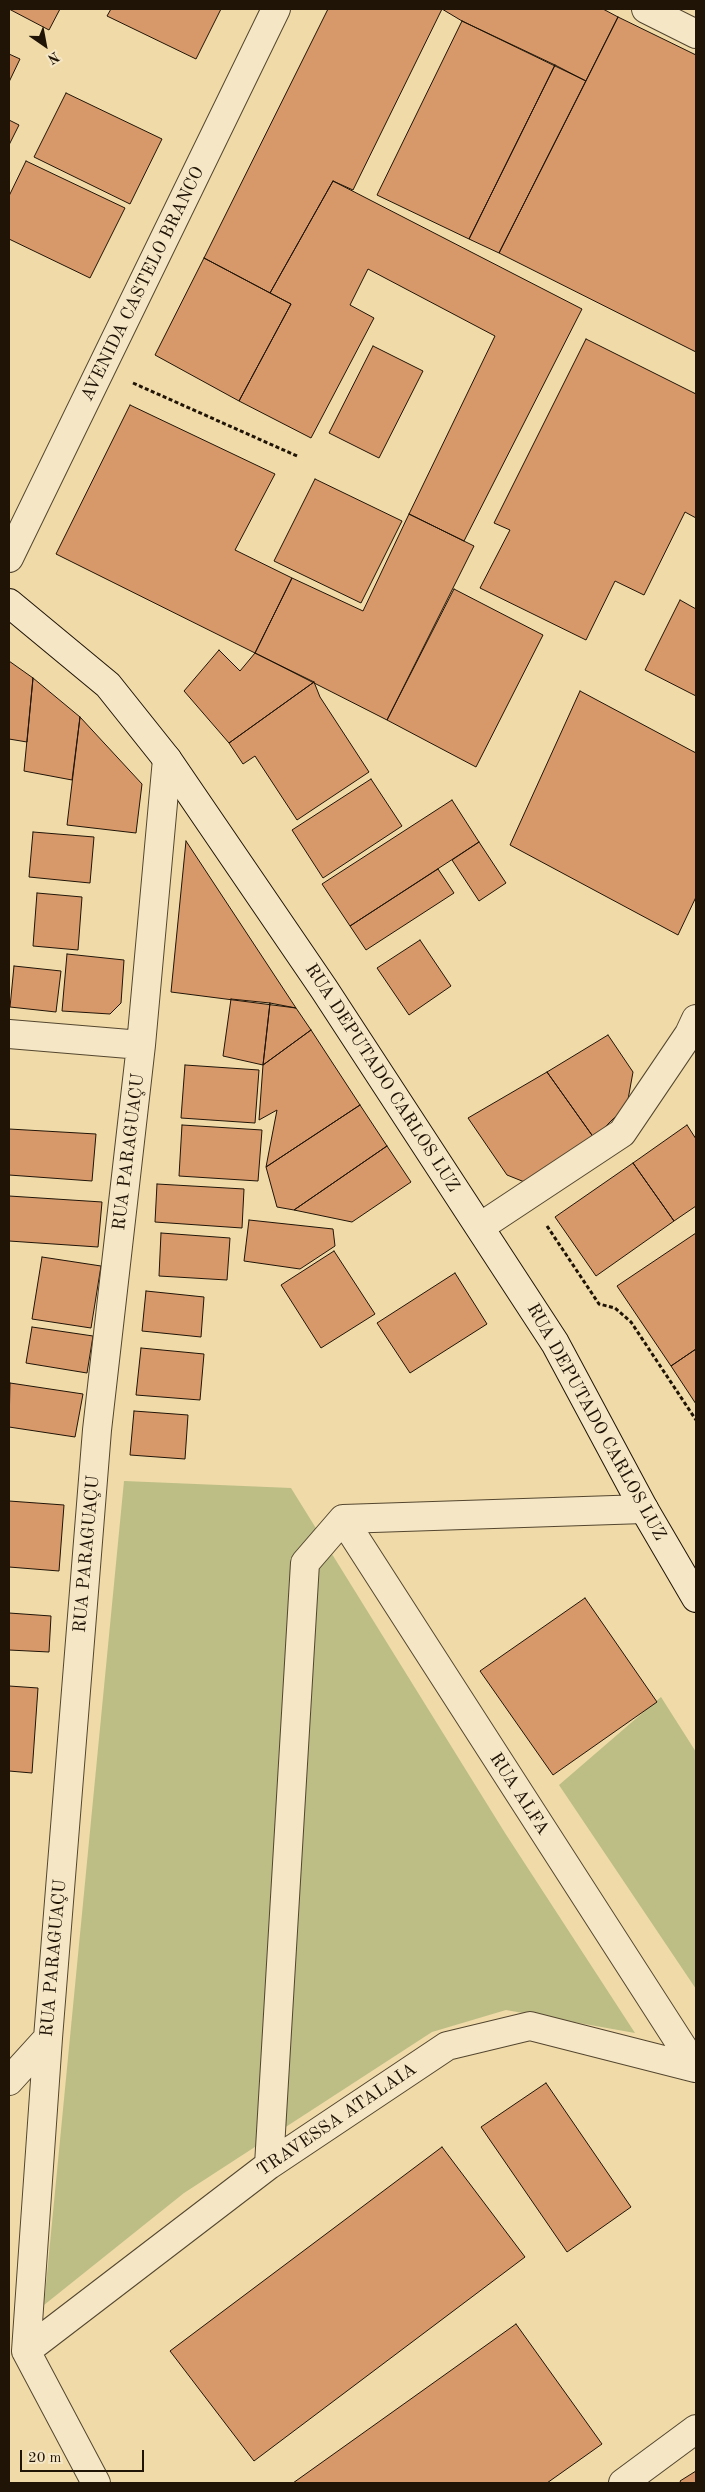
<!DOCTYPE html>
<html>
<head>
<meta charset="utf-8">
<style>
  body { margin:0 }
  #map { position:relative; width:705px; height:2492px; overflow:hidden; background:#efdaa8; font-family:"Old Standard TT",serif }
  canvas { display:block }
  .frame { position:absolute; inset:0; border:10px solid #201407; pointer-events:none }
  .north { position:absolute; left:20px; top:20px; width:50px; height:50px; -webkit-text-stroke:4px #f5e7c6; paint-order:stroke; rotate:147deg; font-size:14px; font-weight:700; line-height:20px; text-align:center; color:#201407 }
  .north::after { content:''; display:block; margin:auto; width:18px; height:22px; background:#201407; clip-path:polygon(50% 0,100% 100%,50% 72%,0 100%) }
  .scale { position:absolute; left:20px; top:2450px; width:124px; height:22px; box-sizing:border-box; border:2px solid #201407; border-top:0; padding-left:6px; font-size:15px; line-height:18px; white-space:nowrap; color:#201407; -webkit-text-stroke:4px #f5e7c6; paint-order:stroke }
</style>
</head>
<body>
<div id="map">
<canvas width="705" height="2492"></canvas>
<div class="frame"></div>
<div class="north">N</div>
<div class="scale">20 m</div>
</div>
<script>
const context = document.querySelector('canvas').getContext('2d');
context.lineJoin = 'round';
function paint(path, color) { context.fillStyle = color; context.fill(path, 'evenodd'); }
const toPath = rows => new Path2D(rows.map(r => 'M' + r).join(''));
function stroke(path, color, width, dash) { context.strokeStyle = color; context.lineWidth = width; context.lineCap = dash ? 'butt' : 'round'; context.setLineDash(dash || []); context.stroke(path); }
function drawText(font, color, halo, rows, align = 'center') {
  context.font = font + ' "Old Standard TT",serif'; context.lineWidth = 4; context.setLineDash([]); context.textBaseline = 'middle'; context.strokeStyle = halo; context.fillStyle = color; for (const [text, x, y, turn = 0] of rows) {
    context.save(); context.translate(x, y); context.rotate((+turn || 0) * Math.PI / 180); context.textAlign = isNaN(turn) ? turn : align; if (halo) context.strokeText(text, 0, 0); context.fillText(text, 0, 0); context.restore();
  }
}
paint(toPath([
  [124,1481,291,1488,505,1833,635,2033,506,2010,432,2032,184,2193,44,2305],
  [661,1697,696,1752,696,1989,559,1785]
]), '#bcbe86');
const building = toPath([
  [9,9,60,9,49,30,9,9],
  [111,9,221,9,196,59,107,16,111,9],
  [328,9,442,9,353,190,333,181,270,293,204,258,328,9],
  [442,9,603,9,618,17,586,81,462,21,442,9],
  [618,17,696,55,696,352,499,253,618,17],
  [462,21,555,65,469,239,377,195,462,21],
  [9,54,20,59,9,82,9,54],
  [555,65,586,81,499,253,469,239,555,65],
  [66,93,162,139,130,204,34,157,66,93],
  [9,120,19,125,9,145,9,120],
  [26,161,125,208,90,278,9,239,9,196,26,161],
  [333,181,582,309,464,541,409,514,495,336,368,269,350,305,374,318,311,438,239,401,291,304,270,293,333,181],
  [204,258,291,304,239,401,155,355,204,258],
  [586,339,696,394,696,518,685,512,644,595,615,581,586,640,480,588,510,530,494,523,586,339],
  [373,346,423,371,379,458,329,433,373,346],
  [130,405,275,474,235,550,292,578,255,653,56,554,130,405],
  [315,479,402,521,361,603,274,561,315,479],
  [409,514,474,546,387,720,255,653,292,578,363,611,409,514],
  [454,589,543,635,476,767,387,720,454,589],
  [680,600,696,609,696,696,645,670,680,600],
  [219,650,240,671,255,653,314,682,229,743,184,691,219,650],
  [9,661,33,678,27,742,9,739,9,661],
  [33,678,80,717,72,780,24,771,33,678],
  [314,682,320,697,369,772,297,820,255,756,243,764,229,743,314,682],
  [580,691,696,753,696,897,678,935,510,845,580,691],
  [80,717,142,784,136,833,67,825,80,717],
  [371,779,402,826,323,878,292,830,371,779],
  [452,800,479,842,350,926,322,884,452,800],
  [33,832,94,837,90,883,29,877,33,832],
  [186,841,296,1008,171,992,186,841],
  [479,842,506,883,479,901,452,860,479,842],
  [438,869,454,893,366,950,350,926,438,869],
  [37,893,82,897,78,950,33,946,37,893],
  [420,940,451,986,409,1015,377,968,420,940],
  [67,954,124,960,121,1003,110,1014,62,1011,67,954],
  [14,966,61,971,56,1012,10,1007,14,966],
  [231,999,270,1003,263,1065,223,1056,231,999],
  [270,1003,296,1008,311,1030,263,1065,270,1003],
  [311,1030,360,1105,266,1167,277,1110,259,1120,263,1065,311,1030],
  [608,1035,633,1072,627,1105,594,1138,547,1072,608,1035],
  [185,1065,259,1070,255,1123,181,1118,185,1065],
  [547,1072,594,1138,527,1183,507,1175,468,1118,547,1072],
  [360,1105,387,1146,294,1210,277,1207,266,1167,360,1105],
  [182,1125,262,1130,258,1181,179,1176,182,1125],
  [687,1125,696,1139,696,1206,674,1221,633,1163,687,1125],
  [9,1129,96,1134,92,1181,9,1175,9,1129],
  [387,1146,411,1182,352,1222,294,1210,387,1146],
  [633,1163,674,1221,596,1276,555,1217,633,1163],
  [157,1184,244,1189,242,1228,155,1222,157,1184],
  [9,1196,102,1202,98,1247,9,1241,9,1196],
  [249,1220,333,1229,335,1246,300,1269,244,1261,249,1220],
  [161,1233,230,1238,227,1280,159,1276,161,1233],
  [696,1233,696,1349,671,1366,617,1286,696,1233],
  [334,1251,375,1314,321,1348,281,1285,334,1251],
  [42,1257,101,1266,91,1328,32,1319,42,1257],
  [455,1273,487,1324,410,1373,377,1323,455,1273],
  [146,1291,204,1297,201,1337,142,1331,146,1291],
  [32,1327,93,1336,87,1373,26,1363,32,1327],
  [141,1348,204,1354,200,1400,136,1395,141,1348],
  [696,1349,696,1404,671,1366,696,1349],
  [10,1383,83,1394,75,1437,9,1427,10,1383],
  [134,1411,188,1415,185,1459,130,1455,134,1411],
  [9,1501,64,1505,59,1571,9,1567,9,1501],
  [585,1598,657,1702,553,1775,480,1671,585,1598],
  [9,1613,51,1616,49,1652,9,1650,9,1613],
  [9,1686,38,1688,32,1773,9,1771,9,1686],
  [546,2083,631,2207,567,2252,481,2127,546,2083],
  [442,2147,525,2257,254,2461,170,2351,442,2147],
  [516,2324,602,2444,547,2483,293,2483,516,2324],
  [696,2471,696,2483,681,2483,680,2481,696,2471]
]);
paint(building, '#d8996a');
stroke(building, '#201407', 1);
const minor = toPath([
  [646,9,696,34],
  [9,1034,141,1045],
  [480,1227,622,1133,689,1034,696,1019],
  [343,1519,696,2068],
  [9,2081,48,2038],
  [269,2165,305,1563,343,1519,644,1509],
  [26,2351,48,2038,97,1430,141,1045,167,759],
  [26,2351,269,2165,447,2046,530,2026,695,2068],
  [26,2351,96,2483],
  [623,2483,696,2429]
]);
const tertiary = toPath([
  [9,558,276,9]
]);
const secondary = toPath([
  [9,603,108,685,167,759,324,989,555,1343,644,1509,696,1598]
]);
stroke(minor, '#54462f', 30);
stroke(tertiary, '#54462f', 30);
stroke(secondary, '#201407', 30);
stroke(toPath([
  [133,383,297,456],
  [547,1226,599,1304,615,1308,631,1322,696,1420]
]), '#201407', 3, [4, 2.5]);
stroke(minor, '#f5e7c6', 28);
stroke(tertiary, '#f5e7c6', 28);
stroke(secondary, '#f5e7c6', 28);
drawText('18px', '#201407', '#f5e7c6', [
  ["AVENIDA CASTELO BRANCO",143,284,-64],
  ["RUA DEPUTADO CARLOS LUZ",382,1078,57],
  ["RUA PARAGUAÇU",129,1152,-83],
  ["RUA DEPUTADO CARLOS LUZ",596,1422,61],
  ["RUA PARAGUAÇU",87,1554,-85],
  ["RUA ALFA",519,1794,57],
  ["RUA PARAGUAÇU",54,1958,-85],
  ["TRAVESSA ATALAIA",337,2120,-34]
]);
</script>
</body>
</html>
